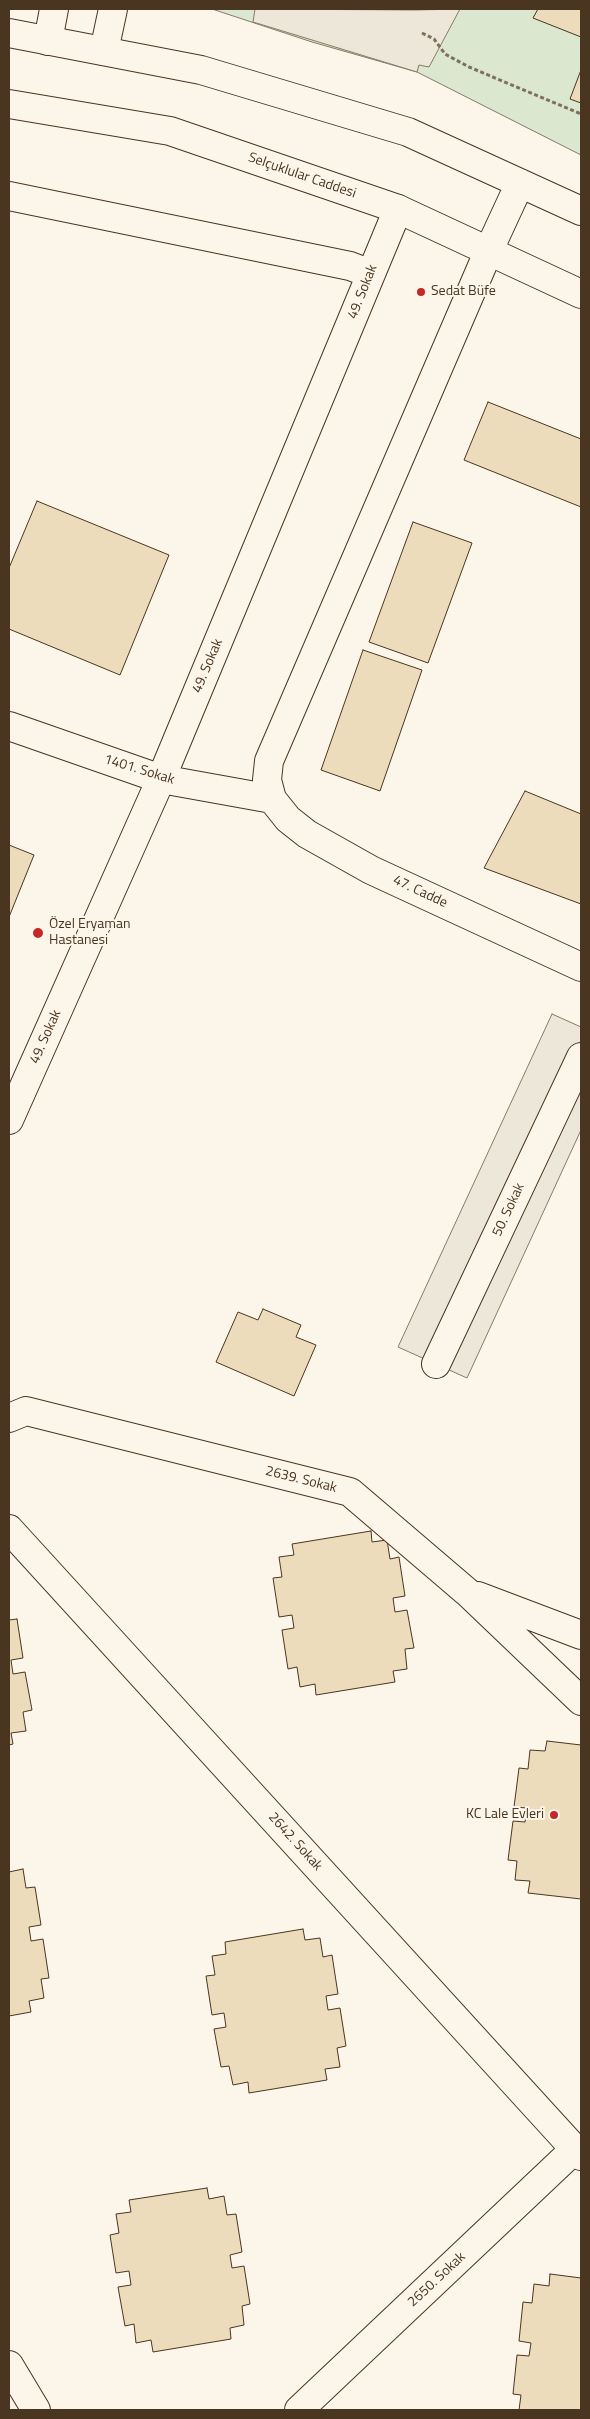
<!DOCTYPE html>
<html>
<head>
<meta charset="utf-8">
<style>
  body { margin:0 }
  #map { position:relative; width:590px; height:2419px; overflow:hidden; background:#fbf6e9; font-family:"Titillium Web",sans-serif }
  canvas { display:block }
  .frame { position:absolute; inset:0; border:10px solid #4a3520; pointer-events:none }
</style>
</head>
<body>
<div id="map">
<canvas width="590" height="2419"></canvas>
<div class="frame"></div>
</div>
<script>
const context = document.querySelector('canvas').getContext('2d');
context.lineJoin = 'round';
function paint(path, color) { context.fillStyle = color; context.fill(path, 'evenodd'); }
const toPath = rows => new Path2D(rows.map(r => 'M' + r).join(''));
function stroke(path, color, width, dash) { context.strokeStyle = color; context.lineWidth = width; context.lineCap = dash ? 'butt' : 'round'; context.setLineDash(dash || []); context.stroke(path); }
function drawText(font, color, halo, rows, align = 'center') {
  context.font = font + ' "Titillium Web",sans-serif'; context.lineWidth = 4; context.setLineDash([]); context.textBaseline = 'middle'; context.strokeStyle = halo; context.fillStyle = color; for (const [text, x, y, turn = 0] of rows) {
    context.save(); context.translate(x, y); context.rotate((+turn || 0) * Math.PI / 180); context.textAlign = isNaN(turn) ? turn : align; if (halo) context.strokeText(text, 0, 0); context.fillText(text, 0, 0); context.restore();
  }
}
const green = toPath([
  [212,9,581,9,581,155,417,72,312,42,212,9]
]);
paint(green, '#dce7d0');
stroke(green, '#887966', 1);
const parking = toPath([
  [255,9,415,10,460,9,429,67,419,65,417,72,253,22,255,9],
  [552,1014,581,1027,581,1130,467,1378,398,1347,552,1014]
]);
paint(parking, '#ede7d9');
stroke(parking, '#887966', 1);
const building = toPath([
  [538,9,581,9,581,37,533,18,538,9],
  [581,70,581,103,570,99,581,70],
  [488,402,581,439,581,507,464,460,488,402],
  [37,501,169,555,120,675,9,629,9,568,37,501],
  [413,522,472,543,428,663,369,642,413,522],
  [363,650,422,670,380,791,321,770,363,650],
  [525,791,581,814,581,904,484,868,525,791],
  [9,845,34,855,9,917,9,845],
  [263,1309,301,1325,296,1337,316,1345,294,1396,216,1362,238,1312,258,1320,263,1309],
  [371,1531,372,1542,387,1540,390,1559,399,1557,405,1596,393,1598,395,1612,407,1610,414,1648,405,1649,407,1669,393,1671,395,1682,316,1695,315,1684,300,1687,297,1667,288,1669,282,1630,294,1628,292,1615,279,1617,273,1578,282,1577,279,1557,294,1555,292,1544,371,1531],
  [17,1619,23,1658,11,1660,13,1674,25,1672,32,1710,23,1712,26,1731,11,1733,13,1744,9,1745,9,1620,17,1619],
  [547,1741,581,1745,581,1899,528,1893,530,1881,515,1880,517,1861,508,1860,513,1821,525,1822,527,1808,514,1807,519,1768,528,1769,530,1750,545,1751,547,1741],
  [23,1869,26,1888,35,1887,41,1925,29,1927,31,1941,43,1939,49,1978,41,1979,44,1998,29,2001,31,2012,9,2016,9,1872,23,1869],
  [303,1929,305,1940,320,1938,323,1957,332,1955,338,1994,326,1996,328,2010,340,2008,346,2046,337,2048,340,2067,325,2069,327,2080,249,2093,248,2082,233,2085,229,2066,221,2067,214,2029,226,2027,224,2013,212,2015,206,1976,215,1975,212,1956,226,1954,225,1942,303,1929],
  [207,2188,209,2199,224,2196,227,2215,236,2214,242,2252,230,2255,232,2268,244,2266,250,2304,242,2306,244,2325,230,2328,231,2339,153,2352,151,2340,136,2343,134,2324,125,2326,118,2287,131,2285,129,2271,116,2273,110,2235,119,2233,116,2214,131,2212,129,2200,207,2188],
  [550,2274,581,2278,581,2410,519,2410,521,2395,513,2394,517,2355,529,2356,531,2343,519,2341,523,2302,532,2303,534,2284,549,2286,550,2274]
]);
paint(building, '#ecdcbc');
stroke(building, '#4a3520', 1);
const minor = toPath([
  [48,41,54,9],
  [104,51,113,9],
  [9,196,350,266,371,274],
  [489,250,269,761,267,780,272,799,288,819,307,834,371,870,581,967],
  [9,726,161,779,272,799],
  [9,1120,161,779,398,209],
  [436,1364,581,1057],
  [9,1418,26,1411,350,1492,467,1592,581,1701],
  [9,1529,581,2156],
  [478,1596,581,1635],
  [9,2365,36,2410],
  [299,2410,575,2149]
]);
const major = toPath([
  [9,33,201,70,408,132,581,211],
  [9,104,170,131,398,209,581,294],
  [489,250,520,183]
]);
stroke(minor, '#4a3520', 30);
stroke(major, '#4a3520', 30);
stroke(toPath([
  [422,33,434,39,445,54,469,67,581,114]
]), '#7f6f5c', 3, [4, 2.5]);
stroke(minor, '#fbf6e9', 28);
stroke(major, '#fbf6e9', 28);
for (const [x, y, r, color] of [
  [421,292,5,"#c62828"],
  [38,933,6,"#c62828"],
  [554,1815,5,"#c62828"]
]) { const dot = new Path2D(); dot.arc(x, y, r, 0, 2 * Math.PI); context.fillStyle = color; context.fill(dot); stroke(dot, '#fbf6e9', 2); }
drawText('14px', '#4a3520', '#fbf6e9', [
  ["Selçuklular Caddesi",302,176,19],
  ["49. Sokak",363,292,-68],
  ["49. Sokak",208,666,-67],
  ["1401. Sokak",139,770,17],
  ["47. Cadde",420,892,25],
  ["49. Sokak",46,1037,-66],
  ["50. Sokak",509,1210,-65],
  ["2639. Sokak",301,1480,14],
  ["2642. Sokak",295,1842,48],
  ["2650. Sokak",437,2280,-43]
]);
drawText('14px', '#4a3520', '#fbf6e9', [
  ["Sedat Büfe",431,292],
  ["Özel Eryaman",49,925],
  ["Hastanesi",49,941],
  ["KC Lale Evleri",544,1815,"right"]
], 'left');
</script>
</body>
</html>
